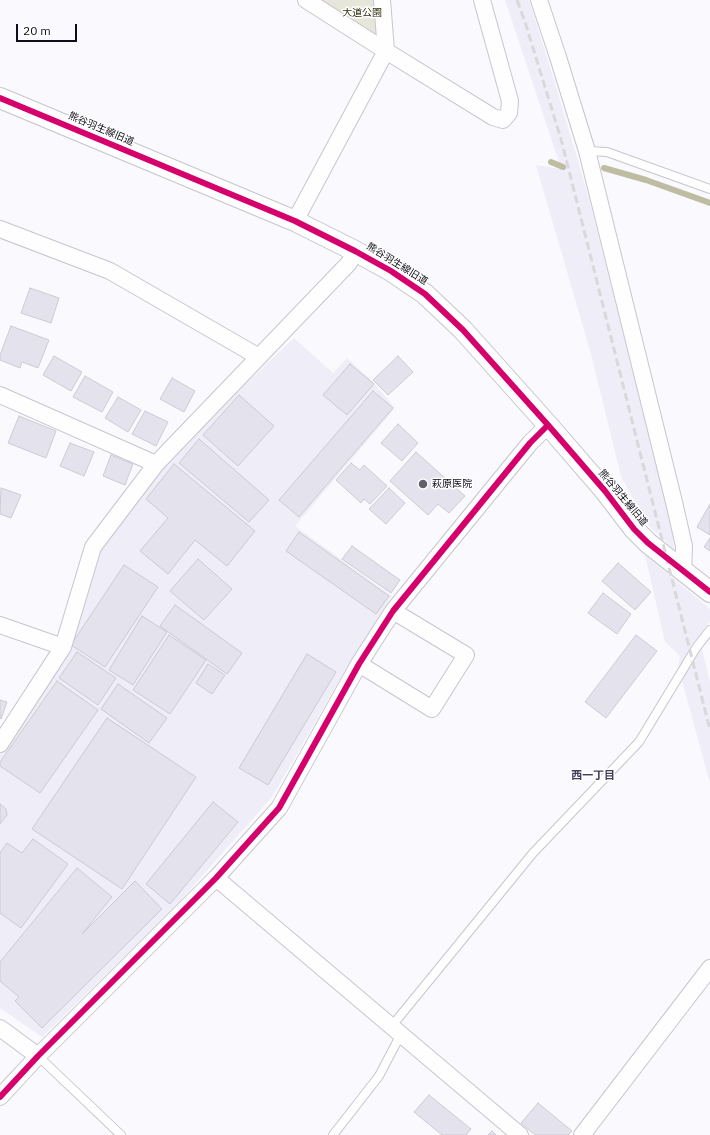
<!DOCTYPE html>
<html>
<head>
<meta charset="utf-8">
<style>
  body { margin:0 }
  #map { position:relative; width:710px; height:1135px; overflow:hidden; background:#faf9fe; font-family:"IBM Plex Sans",sans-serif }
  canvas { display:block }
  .scale { position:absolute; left:16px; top:24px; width:61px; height:18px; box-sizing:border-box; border:2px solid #0f0d18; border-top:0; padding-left:5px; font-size:12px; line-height:14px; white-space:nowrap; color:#0f0d18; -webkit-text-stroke:3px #fff; paint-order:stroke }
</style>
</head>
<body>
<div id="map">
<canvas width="710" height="1135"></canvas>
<div class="scale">20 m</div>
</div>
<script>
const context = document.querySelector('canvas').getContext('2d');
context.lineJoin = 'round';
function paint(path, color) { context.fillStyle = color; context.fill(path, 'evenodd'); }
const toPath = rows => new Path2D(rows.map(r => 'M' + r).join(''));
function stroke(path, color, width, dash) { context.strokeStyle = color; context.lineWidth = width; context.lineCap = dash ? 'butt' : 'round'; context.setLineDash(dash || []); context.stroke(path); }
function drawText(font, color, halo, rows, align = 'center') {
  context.font = font + ' "IBM Plex Sans","Noto Sans JP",sans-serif'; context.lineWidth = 3; context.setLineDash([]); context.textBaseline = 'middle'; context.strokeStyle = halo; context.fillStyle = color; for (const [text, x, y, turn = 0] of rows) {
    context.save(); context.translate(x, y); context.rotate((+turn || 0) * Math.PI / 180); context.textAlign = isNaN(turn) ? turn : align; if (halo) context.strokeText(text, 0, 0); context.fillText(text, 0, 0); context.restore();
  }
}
paint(toPath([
  [505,0,529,0,551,70,588,195,665,500,673,537,674,549,646,523,621,476,591,354,536,165,560,169,557,156],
  [294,338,333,373,347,358,374,383,395,408,295,526,392,596,342,676,272,797,172,910,42,1037,0,1008,0,751,67,649,98,548,159,466],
  [645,555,710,609,710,621,697,639,678,670,680,656,665,642],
  [701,646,710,682,710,783,682,681,688,667]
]), '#eeedf8');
paint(toPath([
  [320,0,374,0,377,37]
]), '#e7e6da');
stroke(toPath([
  [551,162,563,167],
  [604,168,646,180,710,203]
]), '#bebca1', 6);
const building = toPath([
  [30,288,59,298,51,323,21,313,30,288],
  [11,326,49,340,38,368,22,362,20,368,0,360,0,355,11,326],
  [54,356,82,372,71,391,43,375,54,356],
  [398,356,413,372,388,395,373,380,398,356],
  [350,364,374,384,347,415,323,395,350,364],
  [85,376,113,392,102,412,73,397,85,376],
  [172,378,195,391,184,412,160,399,172,378],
  [373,391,393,408,299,517,279,500,373,391],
  [239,395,274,426,238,466,203,435,239,395],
  [118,397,141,410,128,432,105,418,118,397],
  [145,411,168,422,156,446,132,434,145,411],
  [19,416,56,431,46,458,8,443,19,416],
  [398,424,418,443,402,461,381,443,398,424],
  [199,439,269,500,249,522,179,463,199,439],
  [70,443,94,452,84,476,60,466,70,443],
  [416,452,465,496,449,513,438,504,428,515,390,481,416,452],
  [111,455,133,464,125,485,103,476,111,455],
  [351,463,360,470,364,465,387,486,370,504,364,499,361,503,336,480,351,463],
  [174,464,255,531,227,566,195,540,168,574,140,551,168,518,146,499,174,464],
  [1,488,21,495,11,518,0,514,1,488],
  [389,488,405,503,386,524,369,509,389,488],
  [710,504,710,535,697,527,710,504],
  [299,532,389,596,376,614,286,551,299,532],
  [710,538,710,551,704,547,710,538],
  [352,546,400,580,391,593,342,559,352,546],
  [198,559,232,589,204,620,170,591,198,559],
  [618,563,651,592,635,610,602,581,618,563],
  [124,565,158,587,105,667,71,645,124,565],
  [603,593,631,614,617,634,588,613,603,593],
  [175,605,242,653,227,674,160,626,175,605],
  [142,616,167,632,133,685,109,670,142,616],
  [169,635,206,660,170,714,133,690,169,635],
  [636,635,657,651,606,718,585,702,636,635],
  [77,652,116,678,98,705,59,678,77,652],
  [307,654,336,672,268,785,239,768,307,654],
  [208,664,225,675,212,694,196,683,208,664],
  [57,681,98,710,40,793,0,766,0,762,57,681],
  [118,684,167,718,149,743,101,709,118,684],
  [0,700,7,702,1,719,0,718,0,700],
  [107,718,196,777,122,889,32,829,107,718],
  [213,802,238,822,170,904,146,884,213,802],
  [0,804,6,809,7,815,0,824,0,804],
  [33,839,68,864,21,928,0,913,0,853,7,843,22,853,33,839],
  [77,868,112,897,82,934,135,881,162,909,42,1028,15,1001,19,997,0,981,0,962,77,868],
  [429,1095,471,1129,466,1135,442,1135,414,1112,429,1095],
  [538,1103,572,1131,568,1135,535,1135,521,1123,538,1103],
  [492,1131,496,1135,488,1135,492,1131]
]);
paint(building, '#e4e3ed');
stroke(building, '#cccbd4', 1);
const service = toPath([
  [587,151,607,152,710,189],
  [391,1027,533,853,639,742,696,648,710,630],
  [38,1056,121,1135],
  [333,1135,379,1076,401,1034]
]);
const minor = toPath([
  [306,0,386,51,493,117,503,120,509,113,510,101,482,0],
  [539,0,558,57,587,151,674,502,684,546,683,571],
  [295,221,386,51,382,0],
  [0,229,110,271,259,357],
  [0,395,156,464],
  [0,625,63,647],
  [359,664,432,709,466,655,393,611],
  [0,744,63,647,93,547,156,464,349,263,355,251],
  [216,878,520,1135],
  [0,1028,38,1056],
  [0,1097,38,1056,216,878,279,808,359,664,393,611,530,443,548,425],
  [582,1135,710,968]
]);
const tertiary = toPath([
  [0,98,295,221,355,251,391,271,425,294,463,330,548,425,605,491,634,529,648,543,710,592]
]);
stroke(service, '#c7c5ce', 10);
stroke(minor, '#c7c5ce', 18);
stroke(tertiary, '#c7c5ce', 22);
stroke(service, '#fefeff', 8);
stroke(minor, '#fefeff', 16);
stroke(tertiary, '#fefeff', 20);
stroke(toPath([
  [517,0,525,22,561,139,710,730]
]), '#d9d8da', 3, [8, 4]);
stroke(toPath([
  [0,98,295,221,355,251,391,271,425,294,463,330,548,425,605,491,634,529,648,543,710,592],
  [0,1097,38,1056,216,878,279,808,359,664,393,611,530,443,548,425]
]), '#d6006c', 6);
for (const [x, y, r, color] of [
  [423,484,5,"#616068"]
]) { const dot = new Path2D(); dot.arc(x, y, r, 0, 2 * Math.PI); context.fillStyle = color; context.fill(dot); stroke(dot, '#fff', 1.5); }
drawText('10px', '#322f0d', '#fff', [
  ["大道公園",362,13]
]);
drawText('10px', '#0f0d18', '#fff', [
  ["熊谷羽生線旧道",101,129,23],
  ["熊谷羽生線旧道",397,264,32],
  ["熊谷羽生線旧道",623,498,50]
]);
drawText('10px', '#0f0d18', '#fff', [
  ["萩原医院",432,484]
], 'left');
drawText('bold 11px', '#433f5a', '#fff', [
  ["西一丁目",593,776]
]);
</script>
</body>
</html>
